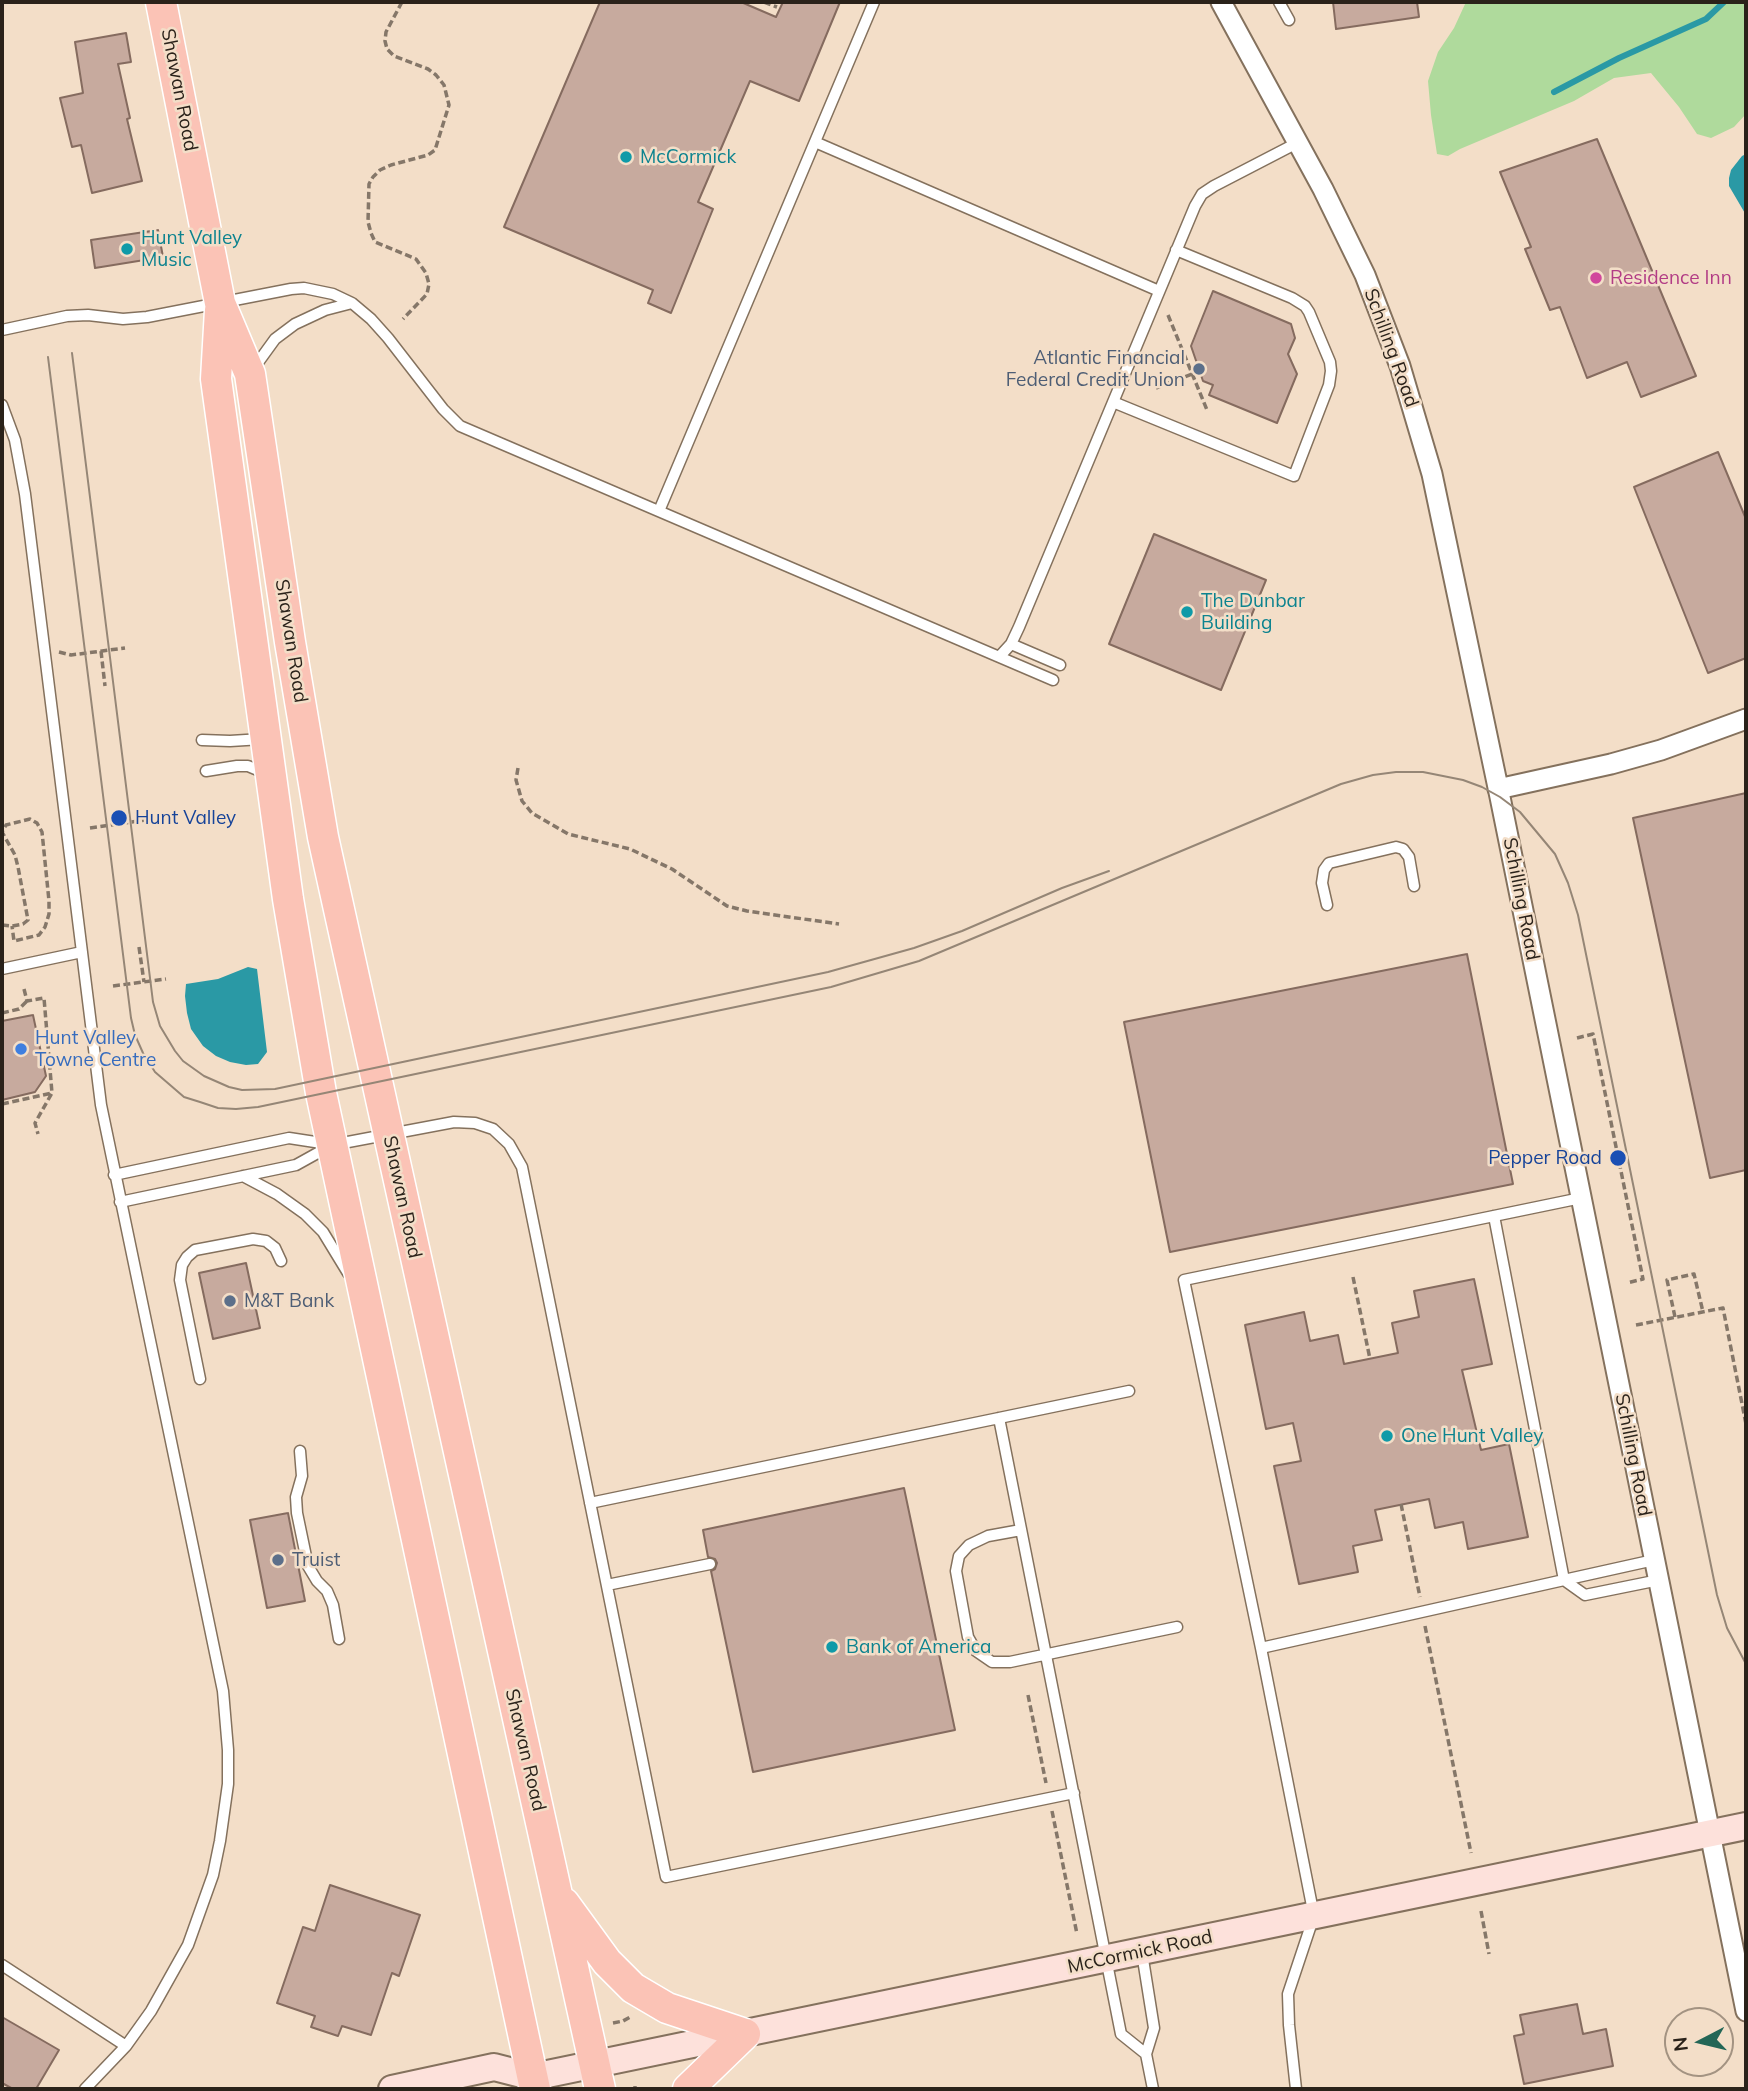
<!DOCTYPE html>
<html>
<head>
<meta charset="utf-8">
<style>
  body { margin:0 }
  #map { position:relative; width:1748px; height:2091px; overflow:hidden; background:#f3dec8; font-family:Mulish,sans-serif }
  canvas { display:block }
  .frame { position:absolute; inset:0; border:4px solid #2a221a; pointer-events:none }
  .north { position:absolute; left:1664px; top:2007px; width:70px; height:70px; box-sizing:border-box; background:#f3dec8; border:2px solid #a39382; border-radius:50%; rotate:263deg; font-size:19px; font-weight:700; line-height:28px; text-align:center; color:#2a221a }
  .north::after { content:''; display:block; margin:auto; width:24px; height:32px; background:#236656; clip-path:polygon(50% 0,100% 100%,50% 72%,0 100%) }
</style>
</head>
<body>
<div id="map">
<canvas width="1748" height="2091"></canvas>
<div class="frame"></div>
<div class="north">N</div>
</div>
<script>
const context = document.querySelector('canvas').getContext('2d');
context.lineJoin = 'round';
function paint(path, color) { context.fillStyle = color; context.fill(path, 'evenodd'); }
const toPath = rows => new Path2D(rows.map(r => 'M' + r).join(''));
function stroke(path, color, width, dash) { context.strokeStyle = color; context.lineWidth = width; context.lineCap = dash ? 'butt' : 'round'; context.setLineDash(dash || []); context.stroke(path); }
function drawText(font, color, halo, rows, align = 'center') {
  context.font = font + ' Mulish,sans-serif'; context.lineWidth = 5; context.setLineDash([]); context.textBaseline = 'middle'; context.strokeStyle = halo; context.fillStyle = color; for (const [text, x, y, turn = 0] of rows) {
    context.save(); context.translate(x, y); context.rotate((+turn || 0) * Math.PI / 180); context.textAlign = isNaN(turn) ? turn : align; if (halo) context.strokeText(text, 0, 0); context.fillText(text, 0, 0); context.restore();
  }
}
paint(toPath([
  [1466,2,1746,2,1746,114,1734,127,1711,138,1697,134,1679,107,1651,73,1614,78,1574,101,1460,149,1448,156,1437,154,1431,115,1428,81,1438,52,1454,28]
]), '#afda9c');
paint(toPath([
  [1746,154,1746,215,1729,186,1729,178,1731,170,1742,156],
  [248,967,257,969,267,1052,258,1064,246,1065,230,1062,216,1056,203,1046,191,1029,187,1013,185,996,186,984,218,979]
]), '#2a99a5');
stroke(toPath([
  [1554,92,1619,58,1706,19,1724,2]
]), '#2a99a5', 6);
const building = toPath([
  [600,2,741,2,776,17,783,2,840,2,799,101,750,81,698,202,713,209,671,313,648,303,653,290,504,227,600,2],
  [1333,2,1417,2,1419,17,1336,29,1333,2],
  [126,33,131,62,118,64,130,118,127,119,142,181,92,193,81,145,72,147,60,98,83,93,75,42,126,33],
  [1597,139,1696,376,1641,397,1627,362,1587,378,1560,307,1550,310,1525,249,1531,247,1500,172,1597,139],
  [158,230,163,257,95,268,91,240,158,230],
  [1213,291,1291,324,1295,338,1288,354,1297,374,1277,423,1209,395,1213,385,1203,381,1191,346,1213,291],
  [1718,452,1746,519,1746,658,1708,673,1634,487,1718,452],
  [1154,534,1266,580,1221,690,1109,644,1154,534],
  [1746,793,1746,1170,1710,1178,1633,818,1746,793],
  [1467,954,1513,1184,1170,1252,1124,1022,1467,954],
  [33,1015,46,1076,35,1092,2,1100,2,1021,33,1015],
  [246,1263,260,1328,213,1339,199,1273,246,1263],
  [1474,1279,1492,1364,1462,1370,1481,1450,1509,1444,1528,1537,1468,1549,1463,1522,1435,1528,1429,1499,1375,1510,1382,1540,1353,1546,1358,1572,1299,1584,1274,1466,1301,1461,1293,1423,1266,1429,1245,1325,1304,1312,1310,1341,1338,1335,1344,1364,1398,1353,1392,1323,1419,1317,1414,1291,1474,1279],
  [904,1488,955,1730,753,1772,711,1571,715,1569,717,1563,715,1559,708,1557,703,1530,904,1488],
  [288,1513,305,1601,267,1608,250,1520,288,1513],
  [330,1885,420,1915,399,1976,392,1973,371,2035,342,2026,338,2036,311,2027,315,2016,277,2003,303,1927,315,1931,330,1885],
  [1577,2004,1583,2034,1606,2029,1613,2066,1524,2084,1514,2036,1524,2034,1520,2015,1577,2004],
  [2,2017,59,2050,36,2089,13,2089,2,2083,2,2017]
]);
paint(building, '#c7aa9e');
stroke(building, '#856b5f', 2);
const lane = toPath([
  [1279,2,1289,20],
  [815,142,1159,291],
  [2,330,67,316,88,315,123,319,147,317,291,289,304,288,333,294,352,303,371,319,388,338,443,409,460,426,1053,680],
  [254,368,275,339,295,324,325,310,352,303],
  [1113,402,1294,476,1329,385,1331,371,1330,362,1309,312,1305,306,1292,298,1176,250],
  [2,405,15,440,25,494,101,1105,223,1691,228,1750,228,1784,220,1841,213,1875,188,1945,151,2011,126,2046,85,2089],
  [659,511,874,2],
  [1011,644,1060,665],
  [1000,656,1011,644,1019,627,1195,206,1202,194,1214,186,1297,143],
  [202,740,230,741,262,739],
  [206,771,237,766,248,766,267,774],
  [1327,905,1322,883,1324,870,1329,863,1396,847,1403,849,1409,857,1414,886],
  [2,969,82,952],
  [114,1175,289,1138,328,1144],
  [243,1176,277,1194,305,1214,323,1232,348,1273],
  [120,1202,296,1165,332,1145,454,1122,475,1123,493,1129,509,1144,522,1167,666,1877,1074,1793],
  [200,1379,180,1280,182,1265,187,1257,195,1250,253,1239,266,1241,275,1248,281,1261],
  [999,1418,1121,2034,1146,2054,1154,2028,1142,1953],
  [300,1451,302,1476,296,1497,297,1513,308,1566,317,1581,327,1591,333,1605,339,1639],
  [590,1503,1129,1391],
  [1021,1530,988,1536,969,1545,959,1556,956,1571,968,1637,976,1651,992,1662,1010,1662,1177,1627],
  [1654,1560,1564,1580,1585,1595,1659,1580],
  [607,1585,710,1564],
  [1261,1648,1564,1580,1494,1216],
  [2,1965,126,2046],
  [1146,2054,1153,2089],
  [1296,2089,1289,2025,1288,1994,1314,1916,1261,1648,1184,1280,1581,1198]
]);
const street = toPath([
  [1221,2,1323,189,1365,275,1400,366,1432,474,1500,797,1746,2011],
  [1498,789,1611,764,1661,750,1746,719]
]);
const secondary = toPath([
  [392,2089,494,2067,533,2077,1746,1826]
]);
const primary = toPath([
  [161,2,220,303,250,374,290,642,323,837,600,2089],
  [220,310,216,379,288,899,321,1093,535,2089],
  [564,1903,607,1962,633,1988,667,2008,745,2034,688,2089]
]);
stroke(lane, '#84715d', 13);
stroke(street, '#84715d', 23);
stroke(secondary, '#84715d', 30);
stroke(primary, '#fff', 33);
stroke(toPath([
  [402,2,386,32,385,41,387,49,394,56,428,69,436,75,444,85,449,105,435,150,428,155,391,165,380,170,373,177,369,184,368,222,371,233,375,242,416,259,426,273,429,284,427,294,403,319],
  [764,2,777,7],
  [1168,315,1207,410],
  [1156,388,1192,374],
  [101,651,105,686],
  [59,652,71,655,125,648],
  [518,768,516,780,522,801,532,813,568,834,630,849,672,869,727,906,747,911,839,924],
  [90,828,146,820],
  [2,925,12,926,23,924,28,920,18,867,15,855,2,832,6,825,30,819,37,823,42,832,49,901,49,914,45,927,39,935,14,941,12,926],
  [139,947,144,982],
  [113,986,166,979],
  [24,989,27,1001,44,998,52,1093,35,1123,38,1134],
  [2,1013,19,1009,27,1001],
  [1577,1038,1593,1034,1643,1279,1627,1283],
  [2,1104,52,1093],
  [1353,1277,1370,1359],
  [1675,1317,1667,1280,1694,1274,1703,1312],
  [1636,1325,1723,1308,1746,1424],
  [1401,1504,1420,1597],
  [1425,1626,1471,1853],
  [1028,1695,1046,1783],
  [1052,1811,1077,1934],
  [1481,1911,1489,1954],
  [613,2023,623,2021,632,2016],
  [635,2086,635,2089]
]), '#857769', 3.5, [7, 3.5]);
stroke(lane, '#fff', 10);
stroke(street, '#fff', 19);
stroke(secondary, '#fde1db', 26);
stroke(primary, '#fbc3b6', 30);
stroke(toPath([
  [72,353,153,1002,160,1026,175,1051,183,1061,204,1076,229,1087,242,1090,275,1089,828,972,914,948,962,931,1062,888,1109,871],
  [48,357,131,1018,135,1035,143,1053,155,1072,184,1097,200,1102,218,1108,236,1109,258,1107,831,987,919,961,1341,784,1373,775,1396,772,1423,772,1463,780,1482,787,1500,797,1520,812,1555,854,1568,883,1578,915,1717,1595,1727,1628,1746,1664]
]), '#958676', 2);
for (const [x, y, r, color] of [
  [626,157,7,"#0f9aa8"],
  [127,249,7,"#0f9aa8"],
  [1596,278,7,"#d1479c"],
  [1199,369,7,"#5c6f8a"],
  [1187,612,7,"#0f9aa8"],
  [119,818,9,"#1a4fb4"],
  [21,1049,7,"#3f7fe0"],
  [1618,1158,9,"#1a4fb4"],
  [230,1301,7,"#5c6f8a"],
  [1387,1436,7,"#0f9aa8"],
  [278,1560,7,"#5c6f8a"],
  [832,1647,7,"#0f9aa8"]
]) { const dot = new Path2D(); dot.arc(x, y, r, 0, 2 * Math.PI); context.fillStyle = color; context.fill(dot); stroke(dot, '#f3dec8', 2.5); }
drawText('19px', '#2a221a', '#f3dec8', [
  ["Shawan Road",179,90,79],
  ["Schilling Road",1391,348,70],
  ["Shawan Road",291,641,81],
  ["Schilling Road",1521,899,79],
  ["Shawan Road",402,1197,78],
  ["Schilling Road",1633,1455,79],
  ["Shawan Road",525,1750,77],
  ["McCormick Road",1140,1952,-12]
]);
drawText('19px', '#0d838f', '#f3dec8', [
  ["McCormick",640,157],
  ["Hunt Valley",141,238],
  ["Music",141,260],
  ["The Dunbar",1201,601],
  ["Building",1201,623],
  ["One Hunt Valley",1401,1436],
  ["Bank of America",846,1647]
], 'left');
drawText('19px', '#b23c85', '#f3dec8', [
  ["Residence Inn",1610,278]
], 'left');
drawText('19px', '#4e5e75', '#f3dec8', [
  ["Atlantic Financial",1185,358,"right"],
  ["Federal Credit Union",1185,380,"right"],
  ["M&T Bank",244,1301],
  ["Truist",292,1560]
], 'left');
drawText('19px', '#164399', '#f3dec8', [
  ["Hunt Valley",135,818],
  ["Pepper Road",1602,1158,"right"]
], 'left');
drawText('19px', '#366cbe', '#f3dec8', [
  ["Hunt Valley",35,1038],
  ["Towne Centre",35,1060]
], 'left');
</script>
</body>
</html>
